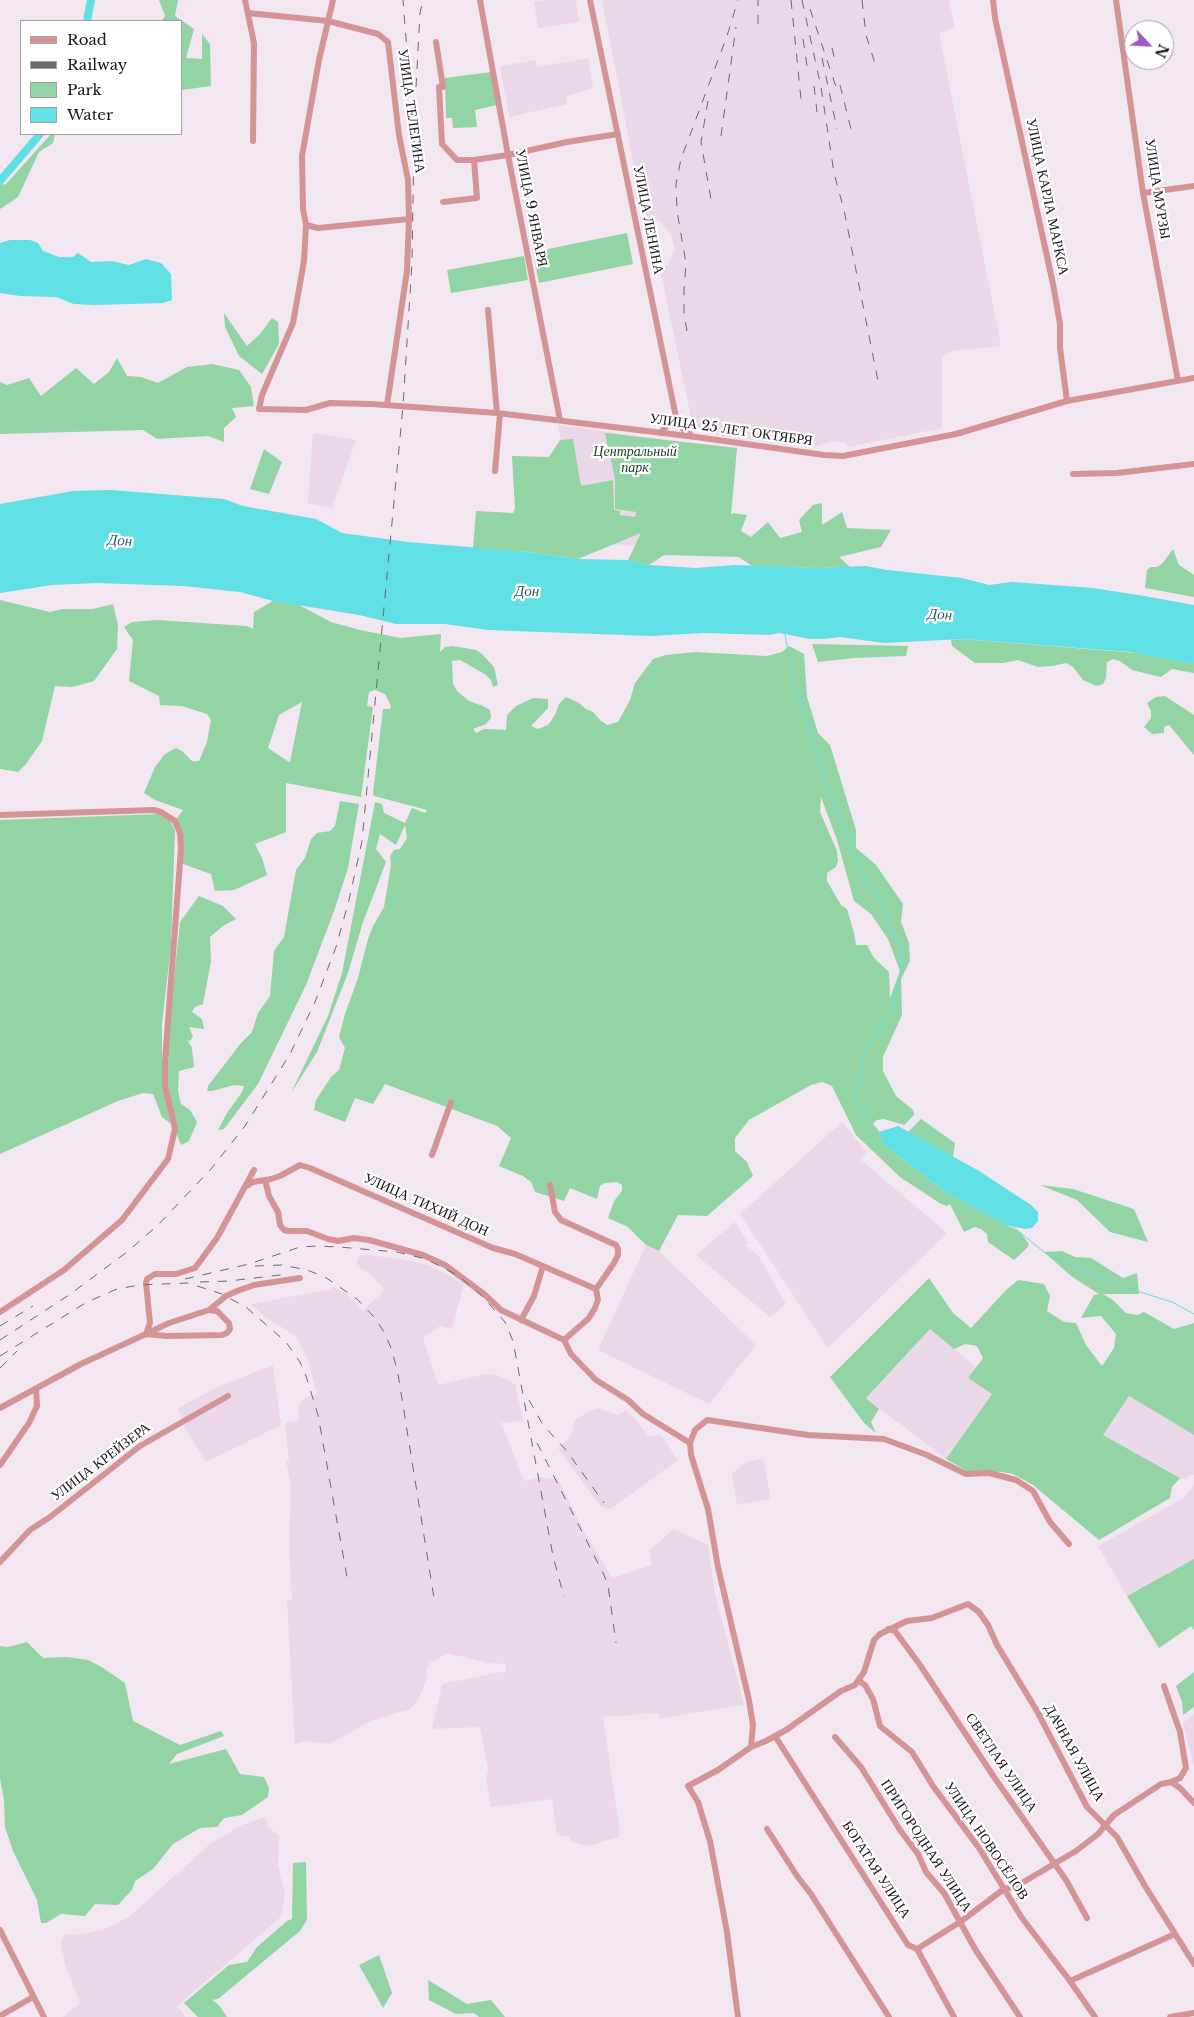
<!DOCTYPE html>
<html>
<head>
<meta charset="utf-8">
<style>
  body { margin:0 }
  #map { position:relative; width:1194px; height:2017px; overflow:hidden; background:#f2e6f1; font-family:"Libre Baskerville",serif }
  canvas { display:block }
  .legend { position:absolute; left:20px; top:20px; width:162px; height:115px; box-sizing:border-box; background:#fff; border:1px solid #a3a2a3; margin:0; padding:6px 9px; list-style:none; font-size:15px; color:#1a161a }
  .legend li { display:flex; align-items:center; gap:10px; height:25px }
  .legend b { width:25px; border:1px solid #a3a2a3 }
  .north { position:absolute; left:1124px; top:20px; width:50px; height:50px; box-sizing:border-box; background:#fff; border:1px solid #a3a2a3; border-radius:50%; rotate:115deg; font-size:14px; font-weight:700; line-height:20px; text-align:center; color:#1a161a }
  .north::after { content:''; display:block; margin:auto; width:18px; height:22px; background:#9e56c9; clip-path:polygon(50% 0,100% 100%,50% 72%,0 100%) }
</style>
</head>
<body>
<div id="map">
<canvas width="1194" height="2017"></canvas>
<ul class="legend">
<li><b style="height:6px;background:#d49495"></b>Road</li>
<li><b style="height:6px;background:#6f686f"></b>Railway</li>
<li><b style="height:14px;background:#92d4a4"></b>Park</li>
<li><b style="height:14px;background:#60dfe4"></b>Water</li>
</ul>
<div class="north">N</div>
</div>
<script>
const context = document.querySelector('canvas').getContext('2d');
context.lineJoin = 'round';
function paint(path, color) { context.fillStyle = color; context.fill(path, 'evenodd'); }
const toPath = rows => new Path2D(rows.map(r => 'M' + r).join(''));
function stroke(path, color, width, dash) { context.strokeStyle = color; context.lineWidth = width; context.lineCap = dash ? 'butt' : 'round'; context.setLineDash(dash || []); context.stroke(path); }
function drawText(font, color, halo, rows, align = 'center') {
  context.font = font + ' "Libre Baskerville",serif'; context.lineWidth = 4.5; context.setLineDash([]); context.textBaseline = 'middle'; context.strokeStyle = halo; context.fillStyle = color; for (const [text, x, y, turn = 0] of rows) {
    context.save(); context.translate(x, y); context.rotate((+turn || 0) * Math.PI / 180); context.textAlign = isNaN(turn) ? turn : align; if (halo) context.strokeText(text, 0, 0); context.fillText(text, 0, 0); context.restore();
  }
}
paint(toPath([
  [546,0,576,0,579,22,538,28,534,2],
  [602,0,949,0,955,28,939,33,1001,346,951,351,942,357,942,428,848,447,846,443,832,441,811,448,706,433,693,427,660,268,668,265,675,249,671,234,658,220,645,223],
  [588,58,593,88,566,96,567,104,509,117,500,66,536,60,537,67],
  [558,425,658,439,649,546,580,544],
  [313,433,356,440,332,508,308,503],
  [842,1122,867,1153,860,1159,947,1233,828,1348,740,1214],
  [735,1222,748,1243,745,1245,758,1255,786,1304,770,1317,696,1255],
  [646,1245,659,1251,756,1345,709,1404,598,1350],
  [369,1255,400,1259,429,1265,464,1284,452,1329,440,1326,423,1338,438,1385,486,1374,495,1374,515,1384,523,1421,501,1423,524,1481,542,1477,551,1479,557,1477,585,1533,612,1578,652,1565,649,1551,674,1529,708,1545,715,1594,744,1705,660,1718,659,1713,603,1717,620,1833,619,1837,587,1846,571,1842,570,1836,557,1835,552,1799,491,1807,486,1778,488,1769,480,1727,432,1729,442,1684,506,1671,506,1664,488,1663,447,1653,430,1663,427,1668,427,1679,418,1700,409,1710,395,1713,369,1722,329,1744,306,1741,295,1744,287,1600,292,1600,289,1546,291,1488,286,1461,289,1460,285,1423,299,1420,298,1409,300,1403,306,1398,317,1394,308,1360,296,1336,265,1317,251,1304,331,1289,333,1287,346,1293,363,1311,385,1290,369,1273,356,1266,359,1256],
  [930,1329,976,1367,968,1378,992,1394,946,1459,866,1398],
  [273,1365,281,1425,206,1462,185,1428,178,1408,222,1385],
  [1129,1396,1194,1435,1194,1475,1189,1475,1186,1479,1180,1478,1102,1435],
  [597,1408,618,1415,626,1410,636,1420,649,1437,661,1435,678,1460,612,1508,606,1508,600,1506,558,1448,571,1436,575,1419],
  [763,1459,771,1499,737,1505,732,1473,747,1462],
  [1194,1485,1194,1559,1127,1596,1098,1546,1185,1497],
  [1194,1714,1194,1766,1183,1723],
  [265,1817,268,1827,279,1836,278,1865,285,1894,281,1917,177,2006,185,2017,63,2017,80,2003,65,1965,61,1943,64,1935,86,1933,105,1929,129,1917,210,1844,242,1825]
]), '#ead8e9');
paint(toPath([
  [159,0,178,0,175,16,194,29,186,58,202,59,202,34,210,44,211,86,182,90,181,21,161,21,165,16],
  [491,72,497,105,475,110,477,127,453,128,452,118,446,118,445,78],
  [51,134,55,134,53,143,39,152,18,197,0,209,0,185,6,184],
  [627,233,633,264,539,283,533,252],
  [524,256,528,280,451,293,447,270],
  [224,313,247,346,260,334,272,318,278,322,279,344,262,374,239,356,225,327],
  [117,358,127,376,141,377,158,383,187,367,212,364,239,370,251,387,254,406,232,408,236,417,224,428,224,442,208,436,157,439,143,430,0,434,0,382,7,385,29,378,41,396,76,368,94,384,109,372],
  [605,433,737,448,731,515,733,513,747,515,741,531,751,537,768,522,780,538,802,532,799,520,813,505,822,503,822,525,842,512,847,528,891,530,881,547,839,557,850,567,818,568,752,566,739,557,664,555,649,565,628,560,641,533,578,559,529,552,473,548,476,511,513,513,515,508,512,456,549,457,560,440,573,439,581,486,613,480,614,510,620,511,620,515,635,517,636,512,615,509,615,479],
  [264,449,282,462,269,494,250,489],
  [1173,549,1179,565,1194,575,1194,597,1145,588,1147,570,1151,567,1157,567,1162,564],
  [0,600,50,612,63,609,93,609,113,604,118,625,117,649,94,681,72,687,55,686,42,741,26,764,18,772,0,769],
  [273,601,297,604,331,622,360,630,401,638,441,634,440,652,445,647,453,646,476,650,482,654,494,667,498,685,493,687,491,680,486,675,460,660,452,661,453,684,457,691,469,701,483,706,490,710,491,718,486,724,473,729,476,733,484,729,506,730,507,715,516,706,533,698,548,699,548,708,531,726,538,729,548,725,555,715,559,704,566,697,579,703,586,709,593,712,600,720,607,725,618,722,630,700,635,683,653,659,666,655,696,652,767,656,782,652,789,646,804,654,807,697,818,733,830,745,856,830,856,848,876,865,903,904,901,922,909,943,910,961,901,979,902,1015,883,1057,883,1071,896,1096,913,1110,914,1115,904,1125,884,1119,877,1120,873,1124,879,1132,884,1145,947,1193,1020,1232,1029,1244,1027,1248,1014,1260,988,1242,987,1234,981,1229,974,1227,964,1232,950,1204,947,1206,941,1204,900,1177,856,1135,832,1086,822,1082,811,1085,749,1120,735,1138,735,1151,747,1162,753,1176,707,1216,678,1215,659,1251,646,1245,628,1227,608,1218,614,1201,622,1191,622,1185,617,1182,605,1183,600,1186,597,1199,570,1188,564,1201,535,1192,531,1182,523,1176,499,1166,511,1138,497,1126,385,1084,373,1104,355,1098,345,1122,314,1110,316,1100,331,1077,339,1070,345,1048,339,1037,345,1014,358,978,368,939,373,926,384,907,391,865,390,856,394,850,400,849,407,838,405,825,396,845,380,834,376,849,386,862,363,922,348,973,317,1052,291,1093,328,1016,342,973,375,802,382,804,384,813,405,823,412,808,425,813,427,810,374,796,373,793,383,709,390,709,391,706,385,694,375,690,369,692,367,706,373,707,361,797,286,783,286,832,255,844,262,858,267,875,234,890,215,891,211,874,180,863,181,849,175,821,183,810,155,800,144,793,155,767,164,755,170,751,176,748,182,751,192,761,199,761,207,742,211,720,207,714,182,706,160,705,159,696,129,681,133,640,124,627,132,622,157,620,247,626,253,629,254,612],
  [302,702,290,762,289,762,268,748,279,715],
  [821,797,837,840,854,901,871,914,888,939,900,971,890,998,889,972,874,958,867,945,856,945,854,933,847,909,841,905,827,881,827,873,836,867,838,861,837,851,820,812],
  [963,639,1149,654,1194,664,1194,673,1172,669,1161,677,1132,670,1120,661,1113,659,1107,662,1106,678,1103,684,1096,686,1083,680,1073,667,1066,663,1052,666,1038,667,1018,660,1003,663,975,663,952,646,951,640],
  [812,644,908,646,906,656,854,658,818,662],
  [1165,696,1194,715,1194,755,1169,725,1164,727,1164,733,1152,734,1144,727,1151,718,1151,711,1147,703,1156,697],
  [340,801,359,804,348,868,334,911,306,985,258,1084,224,1129,218,1130,227,1113,242,1092,244,1086,234,1085,212,1091,207,1091,208,1086,241,1043,252,1032,258,1013,270,996,274,951,284,937,296,870,305,858,311,839,317,833,330,831,335,826],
  [160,814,171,822,175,830,171,945,162,1024,162,1074,170,1123,162,1117,153,1094,143,1093,118,1101,0,1154,0,820],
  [199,896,223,906,236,919,223,926,210,937,211,961,203,1004,195,1007,192,1012,202,1019,204,1029,189,1027,193,1037,190,1041,187,1039,192,1048,194,1067,179,1071,178,1091,181,1104,190,1110,197,1122,189,1141,181,1145,175,1129,165,1065,180,922],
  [921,1119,955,1143,953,1157,908,1132],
  [1040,1185,1073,1189,1134,1209,1148,1242,1110,1232,1077,1200],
  [1062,1251,1075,1257,1091,1258,1123,1278,1137,1273,1139,1294,1103,1294,1113,1300,1126,1313,1138,1315,1144,1312,1174,1329,1194,1323,1194,1435,1129,1396,1103,1435,1180,1478,1172,1487,1170,1498,1099,1540,1033,1485,1013,1474,1002,1472,967,1471,946,1459,992,1394,968,1378,983,1358,977,1346,965,1344,954,1349,930,1329,866,1398,879,1409,871,1422,876,1433,864,1423,830,1377,929,1278,953,1313,971,1328,1006,1290,1018,1280,1044,1284,1050,1296,1047,1311,1064,1322,1076,1323,1086,1345,1102,1366,1114,1348,1116,1334,1101,1316,1081,1318,1094,1295,1099,1294,1071,1276,1044,1252],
  [1194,1559,1194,1630,1191,1626,1159,1648,1127,1596],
  [27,1642,43,1658,67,1657,88,1660,100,1666,125,1683,133,1721,180,1745,221,1731,224,1736,177,1754,169,1764,226,1749,240,1774,264,1777,269,1788,268,1797,242,1815,224,1818,217,1827,200,1828,173,1844,153,1869,135,1881,132,1890,118,1905,95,1904,85,1916,61,1914,46,1923,41,1923,37,1900,13,1851,5,1827,4,1800,0,1779,0,1646,8,1647],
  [1194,1672,1194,1707,1183,1715,1182,1702,1176,1686],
  [306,1862,307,1920,300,1931,218,1999,212,2000,219,2005,227,2017,198,2017,184,2003,229,1965,247,1962,257,1947,287,1921,292,1919,293,1863],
  [379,1955,392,1993,383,2008,359,1965],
  [428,1980,467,2004,491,2000,505,2017,479,2017,474,2013,456,2014,429,2000]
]), '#92d4a4');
paint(toPath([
  [10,240,30,240,38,243,43,251,59,257,73,257,78,253,91,262,111,261,129,265,146,259,161,263,171,274,172,300,163,303,95,305,74,304,56,297,20,296,0,293,0,243],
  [111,490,224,499,243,506,316,519,342,533,408,542,529,552,578,559,628,560,649,565,695,568,735,565,818,568,866,566,887,570,962,578,989,585,1012,582,1093,588,1144,596,1194,605,1194,664,1130,652,963,639,884,643,840,637,823,639,810,639,779,633,770,635,705,633,650,636,488,630,445,624,396,624,359,615,273,601,240,592,183,586,97,583,52,585,0,593,0,504,73,491],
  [898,1126,979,1171,1031,1205,1038,1212,1038,1221,1032,1228,1025,1229,1006,1225,947,1193,884,1145,879,1132]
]), '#60dfe4');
stroke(toPath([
  [785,635,793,677,833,801,862,874,875,891,903,955,893,1011,864,1055,856,1094,867,1117,880,1133],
  [1012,1226,1044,1252,1118,1285,1172,1302,1194,1314]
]), '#60dfe4', 1);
stroke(toPath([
  [87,21,91,0],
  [0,181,40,134]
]), '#60dfe4', 8);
stroke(toPath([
  [245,0,254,43,253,141],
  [333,0,319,60,302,156,303,209,306,225,304,261,293,323,262,395,259,409,306,410,330,403,371,404,497,413,696,437,824,455,843,456,956,434,1067,401,1194,378],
  [480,0,508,155,560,420],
  [590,0,676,417,685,432,690,434],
  [993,0,995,18,1053,284,1060,324,1060,348,1067,401],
  [1116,0,1143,193,1178,381],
  [248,13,328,21,378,34,388,42,399,135,408,180,409,219,407,271,387,405],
  [436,42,443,87,439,87,442,144,457,160,474,160,508,155,567,142,618,134],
  [1143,193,1194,186],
  [443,202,477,198,474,160],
  [306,225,318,228,409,219],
  [488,310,497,413],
  [660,433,676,417],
  [495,471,500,414],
  [1073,474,1117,473,1194,464],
  [0,815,154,810,161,812,175,821,180,833,181,849,165,1061,165,1086,175,1129,168,1159,122,1220,64,1270,0,1312],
  [432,1155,451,1102],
  [265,1180,269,1196,278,1212,280,1225,284,1230,288,1231,307,1231,328,1239,338,1241,354,1238,369,1240,423,1255,445,1265,484,1294,501,1310,564,1340,571,1354,596,1380,628,1400,643,1414,690,1443,691,1455,708,1509,718,1567,749,1700,753,1725,751,1747],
  [550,1185,555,1212,561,1220,616,1245,618,1249,618,1255,614,1263,596,1289,598,1300,594,1310,588,1319,564,1340],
  [245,1187,253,1182,271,1179,280,1176,300,1165,310,1168,493,1248,515,1254,596,1289],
  [209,1310,226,1296,237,1291,254,1285,300,1278],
  [521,1320,534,1296,543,1266],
  [146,1334,150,1323,146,1283,147,1279,155,1274,176,1274,195,1268,217,1238,254,1170],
  [0,1408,81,1364,146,1334,169,1323,209,1310,217,1311,229,1323,230,1329,227,1333,222,1335,167,1336,146,1334],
  [690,1443,695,1430,707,1420,808,1435,884,1439,927,1455,966,1474,989,1473,1016,1480,1033,1491,1050,1522,1069,1544],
  [0,1465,29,1423,37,1406,36,1389],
  [0,1562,30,1530,50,1517,140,1446,228,1396],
  [888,1629,895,1631,920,1665,994,1777,1066,1880,1087,1918],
  [859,1681,865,1685,873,1699,880,1726,912,1752,933,1786,979,1848,1022,1918,1070,1981,1095,2017],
  [1164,1686,1180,1732,1186,1768,1180,1778,1171,1782,1180,1788,1194,1803],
  [775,1736,908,1945,917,1949,954,2017],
  [835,1737,861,1767,900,1830,918,1854,926,1872,944,1893,975,1949,1020,2017],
  [767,1829,797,1876,811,1894,889,2017],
  [0,1930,44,2017],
  [917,1949,960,1922,1004,1889,1015,1887,1076,1851,1098,1834,1114,1815,1161,1784,1171,1782],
  [1070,1981,1175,1934],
  [0,2016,33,1997],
  [738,2017,727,1932,710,1841,698,1802,688,1786,718,1770,751,1747,766,1741,786,1730,841,1691,855,1685,864,1672,874,1640,880,1634,907,1621,932,1618,968,1604,979,1612,988,1625,997,1645,1037,1711,1087,1807,1117,1837,1145,1886,1194,1964],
  [1170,2017,1194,2013]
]), '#d49495', 6);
stroke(toPath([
  [791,0,801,99],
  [802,0,821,87,834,173,844,210,878,381],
  [862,0,866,35,877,70],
  [810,9,838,93],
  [758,24,758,0],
  [803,39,807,66],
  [832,48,836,65],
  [822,58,837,129],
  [840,85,851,129],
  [814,86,817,112],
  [416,87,420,13,423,0],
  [708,101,701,142,712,205],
  [721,136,736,27],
  [687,331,684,315,684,291,686,263,677,211,676,184,681,159,727,36,738,0],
  [255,1266,282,1265,307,1270,325,1277,357,1299,375,1318,384,1332,392,1350,398,1374,434,1598],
  [185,1279,249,1264,300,1247,316,1246,339,1247,397,1252,426,1259,459,1276,482,1296,505,1322,513,1341,553,1556,564,1597],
  [200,1282,229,1281,289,1274],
  [0,1326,33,1306],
  [0,1340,69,1295,127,1252,157,1226,211,1169,245,1126,290,1054,315,1002,336,947,349,900,362,841,403,406,412,262,414,140,403,0],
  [0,1356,87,1302,117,1289,139,1285,188,1283,222,1294,247,1308,286,1342,300,1362,306,1376,318,1415,347,1577],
  [0,1368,17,1351],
  [529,1400,543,1425,566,1450,604,1503],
  [537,1443,604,1575,608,1585,616,1643]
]), '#6f686f', 1, [9, 9]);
drawText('14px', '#1a161a', '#fff', [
  ["УЛИЦА ТЕЛЕГИНА",411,111,82],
  ["УЛИЦА МУРЗЫ",1157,189,81],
  ["УЛИЦА КАРЛА МАРКСА",1047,197,78],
  ["УЛИЦА 9 ЯНВАРЯ",531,208,79],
  ["УЛИЦА ЛЕНИНА",648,220,79],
  ["УЛИЦА 25 ЛЕТ ОКТЯБРЯ",731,430,8],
  ["УЛИЦА ТИХИЙ ДОН",426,1205,24],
  ["УЛИЦА КРЕЙЗЕРА",101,1462,-37],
  ["ДАЧНАЯ УЛИЦА",1074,1753,61],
  ["СВЕТЛАЯ УЛИЦА",1001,1763,56],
  ["УЛИЦА НОВОСЁЛОВ",986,1841,56],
  ["ПРИГОРОДНАЯ УЛИЦА",926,1846,57],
  ["БОГАТАЯ УЛИЦА",876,1870,57]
]);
drawText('italic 14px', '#183a23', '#fff', [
  ["Центральный",635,452],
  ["парк",635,468]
]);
drawText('italic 15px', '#285e60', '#fff', [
  ["Дон",120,541,4],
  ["Дон",527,592],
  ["Дон",940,615,3]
]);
</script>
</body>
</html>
